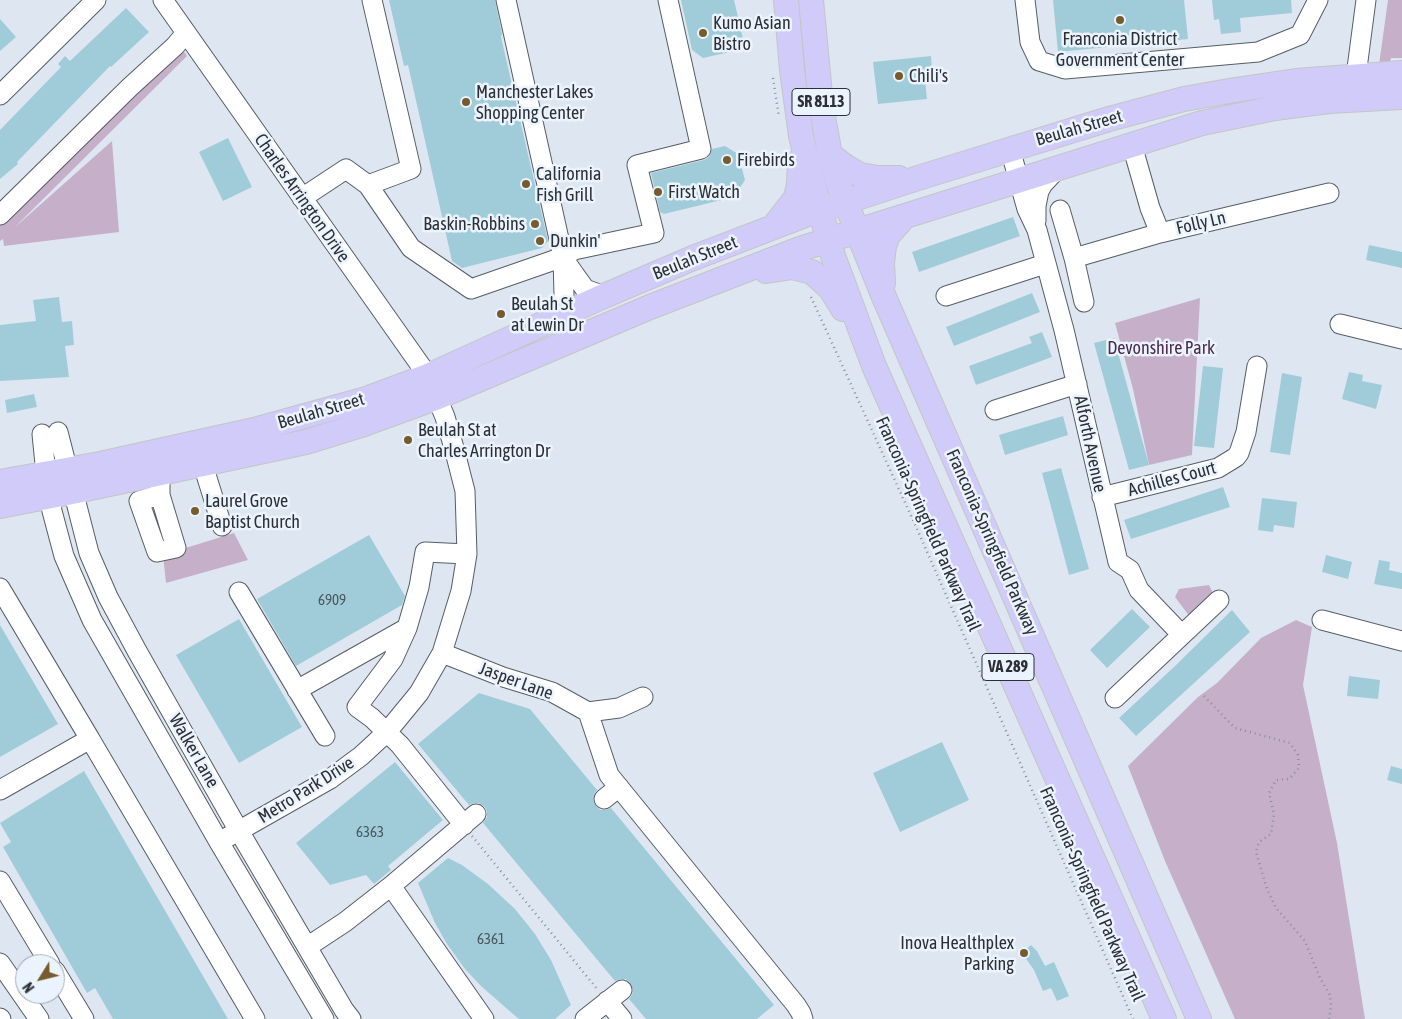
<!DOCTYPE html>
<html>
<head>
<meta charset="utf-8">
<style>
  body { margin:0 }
  #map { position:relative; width:1402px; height:1019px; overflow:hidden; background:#dee7f1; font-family:"Asap Condensed",sans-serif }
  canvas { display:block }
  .north { position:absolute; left:15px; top:954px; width:50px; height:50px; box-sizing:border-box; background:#ebf4fe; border:1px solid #9fa5ad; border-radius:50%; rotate:234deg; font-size:14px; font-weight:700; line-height:20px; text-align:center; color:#2c2f33 }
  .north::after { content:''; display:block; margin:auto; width:18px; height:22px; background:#755b2d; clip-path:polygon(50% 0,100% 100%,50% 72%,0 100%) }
</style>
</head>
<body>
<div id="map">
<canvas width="1402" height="1019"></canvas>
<div class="north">N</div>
</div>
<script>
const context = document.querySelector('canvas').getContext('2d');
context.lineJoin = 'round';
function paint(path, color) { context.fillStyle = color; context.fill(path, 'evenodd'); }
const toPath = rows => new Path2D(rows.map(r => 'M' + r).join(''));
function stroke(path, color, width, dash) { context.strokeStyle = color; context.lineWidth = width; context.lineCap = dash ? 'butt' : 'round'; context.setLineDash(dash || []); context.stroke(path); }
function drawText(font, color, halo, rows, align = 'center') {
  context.font = font + ' "Asap Condensed",sans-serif'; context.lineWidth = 5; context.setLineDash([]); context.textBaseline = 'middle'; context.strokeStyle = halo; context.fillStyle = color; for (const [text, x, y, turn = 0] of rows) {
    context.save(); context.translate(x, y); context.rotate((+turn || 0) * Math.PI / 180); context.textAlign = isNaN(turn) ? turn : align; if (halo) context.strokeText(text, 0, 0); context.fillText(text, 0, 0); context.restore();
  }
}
paint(toPath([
  [1388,0,1402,0,1402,58,1391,58,1388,72,1378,72],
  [174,37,187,56,14,228,112,141,119,232,4,246,3,239,0,241,0,208],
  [1200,298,1192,455,1149,465,1133,389,1115,323],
  [234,533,248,560,166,583,163,555],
  [1209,585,1214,595,1190,617,1175,597,1179,589],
  [1296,620,1312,627,1303,685,1337,843,1365,1019,1235,1019,1165,861,1128,766,1198,697,1217,683,1261,638]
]), '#c6b0c9');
paint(toPath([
  [389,0,495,0,502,34,501,37,548,241,542,248,462,268,452,261,408,65,404,66],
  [681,0,734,0,744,43,739,50,703,58,692,50],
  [1053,0,1184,0,1188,39,1058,52],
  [1212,0,1291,0,1292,13,1240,18,1241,32,1221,34,1219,19,1214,20],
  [126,8,149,32,111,67,110,66,17,162,18,164,0,179,0,130,61,67,58,64,65,56,70,61],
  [0,19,16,37,0,51],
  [931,56,932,70,924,71,927,99,878,104,873,62],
  [228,138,252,187,223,201,199,152],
  [725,146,738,154,745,180,734,197,664,214,660,212,651,173,704,160,709,157,712,149],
  [1013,217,1020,236,919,272,912,252],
  [1369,245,1402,252,1402,268,1366,260],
  [1032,293,1040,312,954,346,946,327],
  [59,297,62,322,72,321,74,345,65,346,69,377,0,381,0,325,36,321,33,300],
  [1042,332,1052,357,976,385,969,366,1032,343,1029,337],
  [1114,338,1149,465,1129,470,1094,343],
  [1203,366,1223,368,1214,448,1194,446],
  [1349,372,1363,375,1362,381,1382,385,1376,409,1342,399],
  [1282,373,1302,377,1290,455,1270,452],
  [34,394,37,407,7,413,5,400],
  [1063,416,1068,435,1005,455,999,435],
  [1061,468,1089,569,1069,575,1042,473],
  [1223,487,1230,507,1131,539,1124,520],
  [1262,498,1297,502,1294,528,1274,525,1273,532,1258,530],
  [369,535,405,596,402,605,296,666,257,599],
  [1326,555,1352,562,1348,579,1322,572],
  [1379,560,1390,562,1389,570,1402,573,1402,589,1374,584],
  [1132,609,1150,627,1107,668,1090,650],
  [1232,610,1250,632,1136,736,1119,718,1175,666],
  [239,619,302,727,239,763,176,655],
  [0,625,58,724,0,757],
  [1349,676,1380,680,1378,699,1347,696],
  [479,693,530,709,597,790,594,794,593,800,596,806,600,810,605,810,611,808,774,1005,757,1019,646,1019,629,999,632,995,633,989,630,983,626,979,621,979,615,981,483,823,487,817,487,812,485,807,479,803,474,803,469,805,418,744],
  [942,742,969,800,900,832,873,773],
  [395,762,443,820,388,866,391,870,374,884,366,875,330,885,296,843],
  [1391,766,1402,769,1402,784,1387,780],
  [84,771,228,1019,113,1019,95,988,87,993,3,847,11,842,0,823],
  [448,858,462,865,488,884,515,909,535,934,551,960,571,1005,555,1019,519,1019,513,1014,481,986,465,969,447,944,435,923,418,883],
  [1031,945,1037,951,1045,966,1054,962,1069,996,1057,1001,1051,988,1043,991,1034,970,1022,953]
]), '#a0ccd9');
const minor = toPath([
  [163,0,428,376,445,417,454,448,465,491,467,554,461,591,442,653,419,693,387,732,361,756,330,779,219,842],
  [372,0,411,169,368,185,411,248,471,289,563,257,574,250,654,233,637,165,701,149,668,0],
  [506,0,563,257,564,295,562,316],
  [1025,0,1030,42,1039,61,1065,69,1258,52,1300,35,1318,0],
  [1356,76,1366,0],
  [0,95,96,0],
  [1132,145,1150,208,1160,233],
  [1010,149,1027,209,1037,230,1064,330,1118,562,1130,570,1139,590,1182,635],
  [302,198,346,169,368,185],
  [1060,210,1074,258,1084,302],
  [0,215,130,87,175,46,186,33],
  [1036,221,1036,206,1039,191,1043,184,1058,168],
  [563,258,585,289,604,296],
  [1074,258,1160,233,1329,193],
  [946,296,1045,264],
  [1340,324,1402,339],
  [995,410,1077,384],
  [58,432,89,553,108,597,137,651,239,831,344,1010,351,1019],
  [42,434,46,474,52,511,64,556,92,620,219,842,324,1019],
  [203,465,222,526],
  [160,474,160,495,176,548,157,552,139,501,160,495],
  [1102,497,1218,468,1236,457,1239,453,1246,432,1257,366],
  [0,588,90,739],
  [239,592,325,736],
  [1322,620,1402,641],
  [442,653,503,677,552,692,588,712],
  [297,690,407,628],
  [1115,698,1219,600],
  [588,712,609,775,796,1005,801,1013,803,1019],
  [588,712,619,708,643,697],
  [0,790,90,739,255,1019],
  [604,799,619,787],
  [464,825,400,745,372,718,357,707,393,659,407,628,419,587,425,552,467,554],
  [0,881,50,964],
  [391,886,484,1019],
  [307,947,345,922,391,886,476,814],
  [0,963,39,1019],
  [55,971,84,1019],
  [607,1001,622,1019],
  [0,1018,1,1019],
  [585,1019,622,990]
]);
const major = toPath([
  [786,0,792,70,801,136,810,173,833,256,874,366,1164,1019],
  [811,0,821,105,830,155,839,186,884,297,1199,1019],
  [830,155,846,167,860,175,878,178,899,178],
  [774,226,796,198,799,184,800,160],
  [766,271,792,267,812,272,830,288,843,309],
  [883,283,882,263,884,246,888,235,905,216],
  [0,482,100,464,254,430,366,399,428,376,604,296,693,258,805,215,918,178,1109,119,1184,99,1235,90,1296,81,1402,73],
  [0,506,72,492,306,442,364,424,438,397,650,307,800,249,1202,123,1275,108,1329,101,1402,97]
]);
stroke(minor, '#565d65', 21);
stroke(major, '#c4c5c6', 26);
stroke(toPath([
  [773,78,779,117],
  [811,297,913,520,1133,1019],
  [1204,696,1235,728,1290,743,1298,755,1299,768,1289,779,1276,780,1269,793,1274,814,1271,834,1259,842,1256,852,1267,889,1276,908,1305,941,1320,978,1330,995,1331,1005,1329,1019],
  [472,836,598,990]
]), '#898f96', 2.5, [1, 4]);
stroke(minor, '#fff', 19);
stroke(major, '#d0cbf9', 24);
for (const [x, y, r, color] of [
  [1120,20,5,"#755b2d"],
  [703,33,5,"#755b2d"],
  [899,76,5,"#755b2d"],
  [466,102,5,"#755b2d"],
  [727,160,5,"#755b2d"],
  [526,184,5,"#755b2d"],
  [658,192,5,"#755b2d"],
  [535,224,5,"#755b2d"],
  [540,241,5,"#755b2d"],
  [501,314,5,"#755b2d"],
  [408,440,5,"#755b2d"],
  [195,511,5,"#755b2d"],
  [1024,953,5,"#755b2d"]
]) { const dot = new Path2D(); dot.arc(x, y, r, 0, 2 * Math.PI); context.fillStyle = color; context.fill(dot); stroke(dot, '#ebf4fe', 2); }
drawText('15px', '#49565c', null, [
  ["6909",332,600],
  ["6363",370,832],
  ["6361",491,939]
]);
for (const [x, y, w] of [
  [821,102,58],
  [1008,667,52]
]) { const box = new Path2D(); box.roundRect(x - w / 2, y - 13.5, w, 27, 4); context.fillStyle = '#ebf4fe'; context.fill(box); stroke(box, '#2c2f33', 1); }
drawText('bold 16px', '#2c2f33', null, [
  ["SR 8113",821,102],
  ["VA 289",1008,667]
]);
drawText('18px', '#2c2f33', '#ebf4fe', [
  ["Kumo Asian",713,23],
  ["Bistro",713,44],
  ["Franconia District",1120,39,"center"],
  ["Government Center",1120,60,"center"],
  ["Chili's",909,76],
  ["Manchester Lakes",476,92],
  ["Shopping Center",476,113],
  ["Firebirds",737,160],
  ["California",536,174],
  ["Fish Grill",536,195],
  ["First Watch",668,192],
  ["Baskin-Robbins",525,224,"right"],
  ["Dunkin'",550,241],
  ["Beulah St",511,304],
  ["at Lewin Dr",511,325],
  ["Beulah St at",418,430],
  ["Charles Arrington Dr",418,451],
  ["Laurel Grove",205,501],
  ["Baptist Church",205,522],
  ["Inova Healthplex",1014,943,"right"],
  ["Parking",1014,964,"right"]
], 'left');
drawText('18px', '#2c2f33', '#ebf4fe', [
  ["Beulah Street",1079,128,-16],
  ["Charles Arrington Drive",302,198,55],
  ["Folly Ln",1201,223,-13],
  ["Beulah Street",695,258,-22],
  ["Beulah Street",321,411,-16],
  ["Alforth Avenue",1090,444,78],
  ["Achilles Court",1172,479,-15],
  ["Franconia-Springfield Parkway Trail",928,524,66],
  ["Franconia-Springfield Parkway",992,542,66],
  ["Jasper Lane",516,681,20],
  ["Walker Lane",194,751,60],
  ["Metro Park Drive",306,790,-32],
  ["Franconia-Springfield Parkway Trail",1092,894,66]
]);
drawText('18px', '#4b2950', '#ebf4fe', [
  ["Devonshire Park",1161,348]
]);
</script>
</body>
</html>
